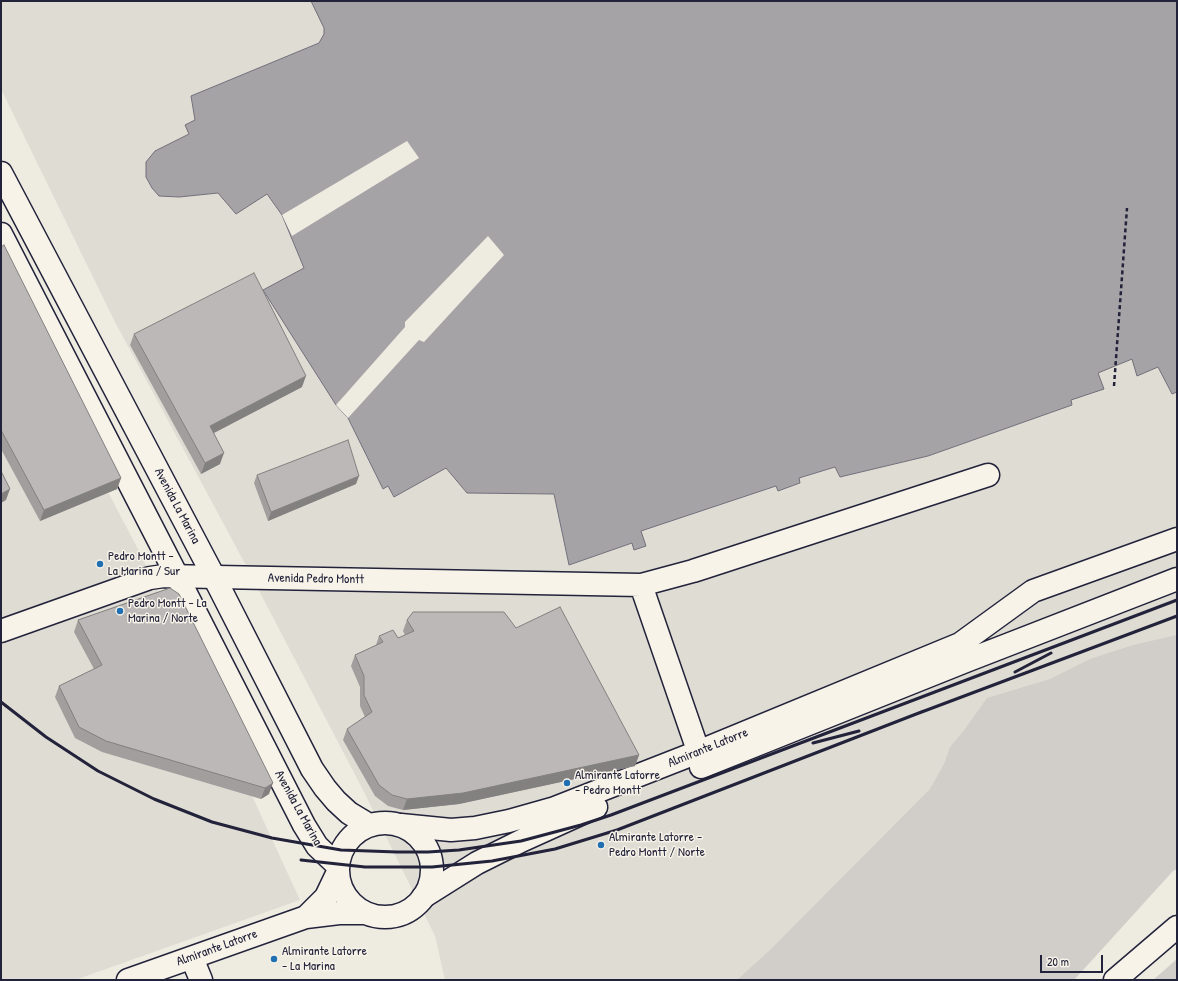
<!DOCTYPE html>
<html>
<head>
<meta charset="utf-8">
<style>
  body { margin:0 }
  #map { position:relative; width:1178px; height:981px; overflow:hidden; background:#eeebe1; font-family:"Patrick Hand",sans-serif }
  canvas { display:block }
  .frame { position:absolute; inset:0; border:2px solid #22223b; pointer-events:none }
  .scale { position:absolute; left:1040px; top:955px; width:63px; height:18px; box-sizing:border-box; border:2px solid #22223b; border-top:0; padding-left:5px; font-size:12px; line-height:14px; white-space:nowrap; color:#22223b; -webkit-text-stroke:3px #f7f3e8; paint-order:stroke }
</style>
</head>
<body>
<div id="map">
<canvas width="1178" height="981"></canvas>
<div class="frame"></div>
<div class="scale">20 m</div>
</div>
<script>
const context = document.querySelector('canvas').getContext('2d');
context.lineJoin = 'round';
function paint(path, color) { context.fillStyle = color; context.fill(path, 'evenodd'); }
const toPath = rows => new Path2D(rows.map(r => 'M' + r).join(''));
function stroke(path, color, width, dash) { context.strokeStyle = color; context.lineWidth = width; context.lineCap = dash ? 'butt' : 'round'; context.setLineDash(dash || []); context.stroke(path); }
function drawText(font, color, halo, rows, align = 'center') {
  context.font = font + ' "Patrick Hand",sans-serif'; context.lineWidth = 3; context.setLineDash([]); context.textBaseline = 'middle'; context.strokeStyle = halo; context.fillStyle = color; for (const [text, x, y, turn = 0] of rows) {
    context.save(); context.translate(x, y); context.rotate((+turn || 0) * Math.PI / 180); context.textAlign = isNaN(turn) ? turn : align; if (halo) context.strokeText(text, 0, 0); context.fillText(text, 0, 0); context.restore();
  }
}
paint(toPath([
  [1,1,311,1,324,28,324,34,319,43,191,96,195,120,189,134,155,151,147,171,146,177,159,196,179,197,218,193,236,214,266,194,282,215,304,268,263,290,336,405,348,418,383,489,388,486,394,497,446,468,467,493,554,494,569,565,632,543,646,546,641,531,777,486,778,491,800,484,799,478,835,467,840,477,928,456,1072,405,1071,400,1097,373,1132,359,1158,367,1171,394,1177,392,1177,764,846,980,445,980,435,936,363,790,242,558,115,322,1,89],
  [1,287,141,555,300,900,75,980,1,980]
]), '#dfdcd4');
paint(toPath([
  [1177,635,1177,869,1173,871,1074,980,737,980,769,951,930,789,944,764,950,747,965,729,987,698,1050,679,1090,659,1133,645],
  [1177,959,1177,980,1153,980]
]), '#d1cdc9');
const water = toPath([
  [311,1,1177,1,1177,392,1172,394,1158,367,1137,376,1132,359,1098,373,1104,389,1071,400,1072,405,928,456,840,477,835,467,799,478,800,483,778,491,776,486,641,531,646,546,634,550,632,543,569,565,554,494,467,493,446,468,394,497,388,486,383,489,348,418,336,405,263,290,304,268,282,215,267,194,236,214,218,193,179,197,159,196,152,188,146,177,146,162,155,151,189,134,185,125,195,120,191,96,319,43,324,34,324,28,311,1]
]);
paint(water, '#a6a3a6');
stroke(water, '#716f7b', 1);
paint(toPath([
  [407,141,419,158,292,236,282,215],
  [488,236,504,255,424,342,419,340,348,418,336,405,405,327,405,322]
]), '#eeebe1');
const minor = toPath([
  [641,585,703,765],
  [1,631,150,578,164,576,641,585,693,571,988,475],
  [701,767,966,661,1177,579],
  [401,825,451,830,475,828,509,821,555,808,698,752,960,644,1033,591,1177,539],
  [423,897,477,863,523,840,596,807],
  [192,958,201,980],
  [1115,980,1177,927]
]);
const major = toPath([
  [1,173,214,577,312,769,325,788,336,801,349,813,369,825],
  [1,234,177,576,304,825,317,846,337,865],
  '338 870a47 47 0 1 1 94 0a47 47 0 1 1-94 0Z',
  [306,917,326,897,337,874],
  [128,980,306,917,339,913,365,913]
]);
stroke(minor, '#22223b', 25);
stroke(major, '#22223b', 25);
stroke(toPath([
  [1114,386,1127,208]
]), '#22223b', 2.5, [4, 3]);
stroke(minor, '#f7f3e8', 22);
stroke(major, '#f7f3e8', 22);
stroke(toPath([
  [1015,672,1051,653],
  [1,702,46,737,98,771,154,799,212,822,272,838,341,850,397,852,428,852,459,850,521,841,581,825,611,815,1177,600],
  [919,713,1177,616],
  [813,743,859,731],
  [301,860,365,867,432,867,492,861,555,849,617,830,924,711]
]), '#22223b', 3);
paint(toPath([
  [1,247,121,478,117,489,40,521,1,449],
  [134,334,302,387,214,433,220,464,201,474,130,345],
  [257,475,356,484,268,521,254,483],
  [170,588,269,794,261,799,102,752,75,738,55,697,59,686,94,669,74,632,78,620],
  [407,620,516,628,639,755,635,766,459,804,403,810,388,806,375,796,343,740,347,729,365,717,360,706,360,687,351,666,355,655,376,645,379,636,398,638,405,635,403,631]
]), '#a19e9d');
paint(toPath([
  [306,376,302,387,206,437,210,426],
  [224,453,220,464,201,474,205,463],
  [359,476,356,484,268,521,271,512],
  [121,478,117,489,40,521,44,510],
  [10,489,6,500,1,503,1,494],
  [639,755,635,766,459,804,403,810,407,799],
  [273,783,269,794,261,799,265,788]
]), '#838180');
const building = toPath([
  [4,245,121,478,44,510,1,430,1,247,4,245],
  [254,273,306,376,210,426,224,453,205,463,134,334,254,273],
  [348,440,359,476,271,512,257,475,348,440],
  [1,471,10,489,1,494,1,471],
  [170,588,179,594,273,783,265,788,106,741,79,727,59,686,102,665,78,620,170,588],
  [560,607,639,755,463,793,407,799,392,795,379,785,347,729,372,712,364,695,364,676,355,655,383,642,379,636,393,630,398,638,414,631,407,620,413,612,504,612,516,628,560,607]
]);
paint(building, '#bbb8b7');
stroke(building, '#838180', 1);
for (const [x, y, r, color] of [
  [100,564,4,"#1f6fb2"],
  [120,611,4,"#1f6fb2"],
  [567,783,4,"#1f6fb2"],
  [601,845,4,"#1f6fb2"],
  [274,959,4,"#1f6fb2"]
]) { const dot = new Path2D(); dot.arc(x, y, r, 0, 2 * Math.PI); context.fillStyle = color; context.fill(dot); stroke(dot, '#f7f3e8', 1.5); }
drawText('13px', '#22223b', '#f7f3e8', [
  ["Avenida La Marina",177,506,62],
  ["Avenida Pedro Montt",316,579,1],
  ["Almirante Latorre",708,748,-22],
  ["Avenida La Marina",298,808,61],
  ["Almirante Latorre",217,948,-20]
]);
drawText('13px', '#22223b', '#f7f3e8', [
  ["Pedro Montt -",108,557],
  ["La Marina / Sur",108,572],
  ["Pedro Montt - La",128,604],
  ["Marina / Norte",128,619],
  ["Almirante Latorre",575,776],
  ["- Pedro Montt",575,791],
  ["Almirante Latorre -",609,838],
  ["Pedro Montt / Norte",609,853],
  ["Almirante Latorre",282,952],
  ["- La Marina",282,967]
], 'left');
</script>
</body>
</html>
